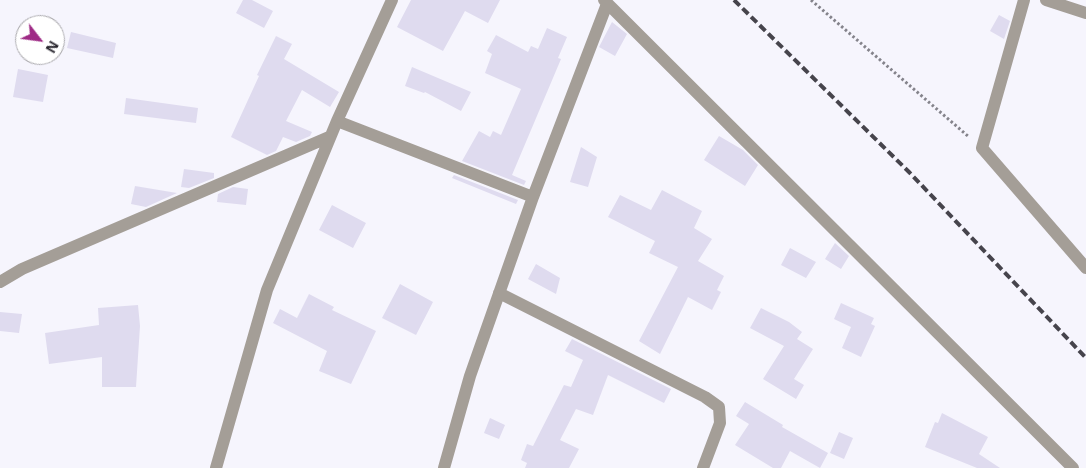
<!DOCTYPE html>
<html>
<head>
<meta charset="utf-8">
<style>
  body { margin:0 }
  #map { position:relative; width:1086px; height:468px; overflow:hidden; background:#f6f5fd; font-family:"Open Sans",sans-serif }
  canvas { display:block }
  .north { position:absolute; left:15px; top:15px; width:50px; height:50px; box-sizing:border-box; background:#fff; border:1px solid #a8a7ab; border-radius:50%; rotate:120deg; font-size:14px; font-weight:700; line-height:20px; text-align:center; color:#26242c }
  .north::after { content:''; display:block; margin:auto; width:18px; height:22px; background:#9e2a85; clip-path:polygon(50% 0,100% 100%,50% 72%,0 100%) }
</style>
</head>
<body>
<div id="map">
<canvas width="1086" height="468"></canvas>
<div class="north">N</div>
</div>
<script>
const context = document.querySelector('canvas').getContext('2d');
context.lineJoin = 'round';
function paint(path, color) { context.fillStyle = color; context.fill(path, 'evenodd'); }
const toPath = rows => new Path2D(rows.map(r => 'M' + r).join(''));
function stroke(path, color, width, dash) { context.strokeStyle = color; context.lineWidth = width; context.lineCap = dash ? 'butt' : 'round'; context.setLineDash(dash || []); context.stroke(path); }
paint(toPath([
  [243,0,252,0,273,11,264,28,236,13],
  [411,0,500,0,488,23,465,11,443,51,397,27],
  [999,15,1010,21,1004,39,990,31],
  [612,22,627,34,615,56,599,47],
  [547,28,567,37,558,58,561,59,512,175,526,181,524,185,462,161,479,131,490,137,493,131,501,135,521,89,485,73,492,54,487,51,496,35,528,52,531,46,538,49],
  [71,32,116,43,113,58,67,48],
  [276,36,292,44,284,59,339,92,330,107,302,90,286,121,312,132,310,136,296,142,283,137,276,151,267,155,231,137,259,76,257,75],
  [412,67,471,92,461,111,425,92,424,93,405,86],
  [18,69,48,75,43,102,13,97],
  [126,98,198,108,196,123,124,114],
  [719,136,743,150,758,165,745,186,704,160],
  [581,147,597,157,588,187,570,182],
  [184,169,214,173,214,178,189,188,181,187],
  [454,175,518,200,516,204,452,178],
  [135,186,177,193,146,207,131,204],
  [233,187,248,189,246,205,217,202,218,194],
  [662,190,702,211,694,228,712,239,698,261,724,276,717,290,721,292,712,310,688,297,660,354,639,341,678,267,649,253,655,241,608,217,620,195,651,210],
  [332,205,366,223,353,248,319,230],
  [835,243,849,256,841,269,825,259],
  [790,248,816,262,806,278,781,265],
  [536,264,560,278,556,294,528,279],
  [400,284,433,302,416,335,382,318],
  [309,294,334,307,332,310,376,331,351,384,319,371,327,351,273,323,280,309,297,318],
  [841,303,874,318,871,324,875,326,861,357,842,348,851,327,834,319],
  [138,305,140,326,136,387,102,387,102,357,49,364,45,333,99,325,98,308],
  [761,308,789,322,802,332,797,339,813,349,794,379,804,385,796,399,763,379,784,346,750,328],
  [0,312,22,314,19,333,0,331],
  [572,339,671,389,664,403,608,375,593,415,576,409,560,440,579,449,569,468,525,468,527,463,521,460,527,444,533,446,564,385,571,387,583,360,565,351],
  [745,402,783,425,782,427,828,453,820,468,790,451,781,468,773,468,735,445,749,424,736,416],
  [942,413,988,437,979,454,1000,468,977,468,925,447,935,422,938,423],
  [490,418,505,425,499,439,484,433],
  [839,432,853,438,844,459,830,453]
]), '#dfdbef');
stroke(toPath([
  [811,0,969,137]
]), '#84838b', 3, [2.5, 2.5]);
stroke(toPath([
  [604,0,1073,468],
  [1024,0,982,148,1086,268],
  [1046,0,1086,13],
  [337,121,392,0],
  [0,282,22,269,329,137],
  [499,293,705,397,719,407,720,423,703,468],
  [216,468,267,290,337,121,533,197],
  [444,468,470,376,533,197,607,4]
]), '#a49e97', 12);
stroke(toPath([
  [734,0,909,172,1086,358]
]), '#46444c', 4, [8, 4]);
</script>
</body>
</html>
